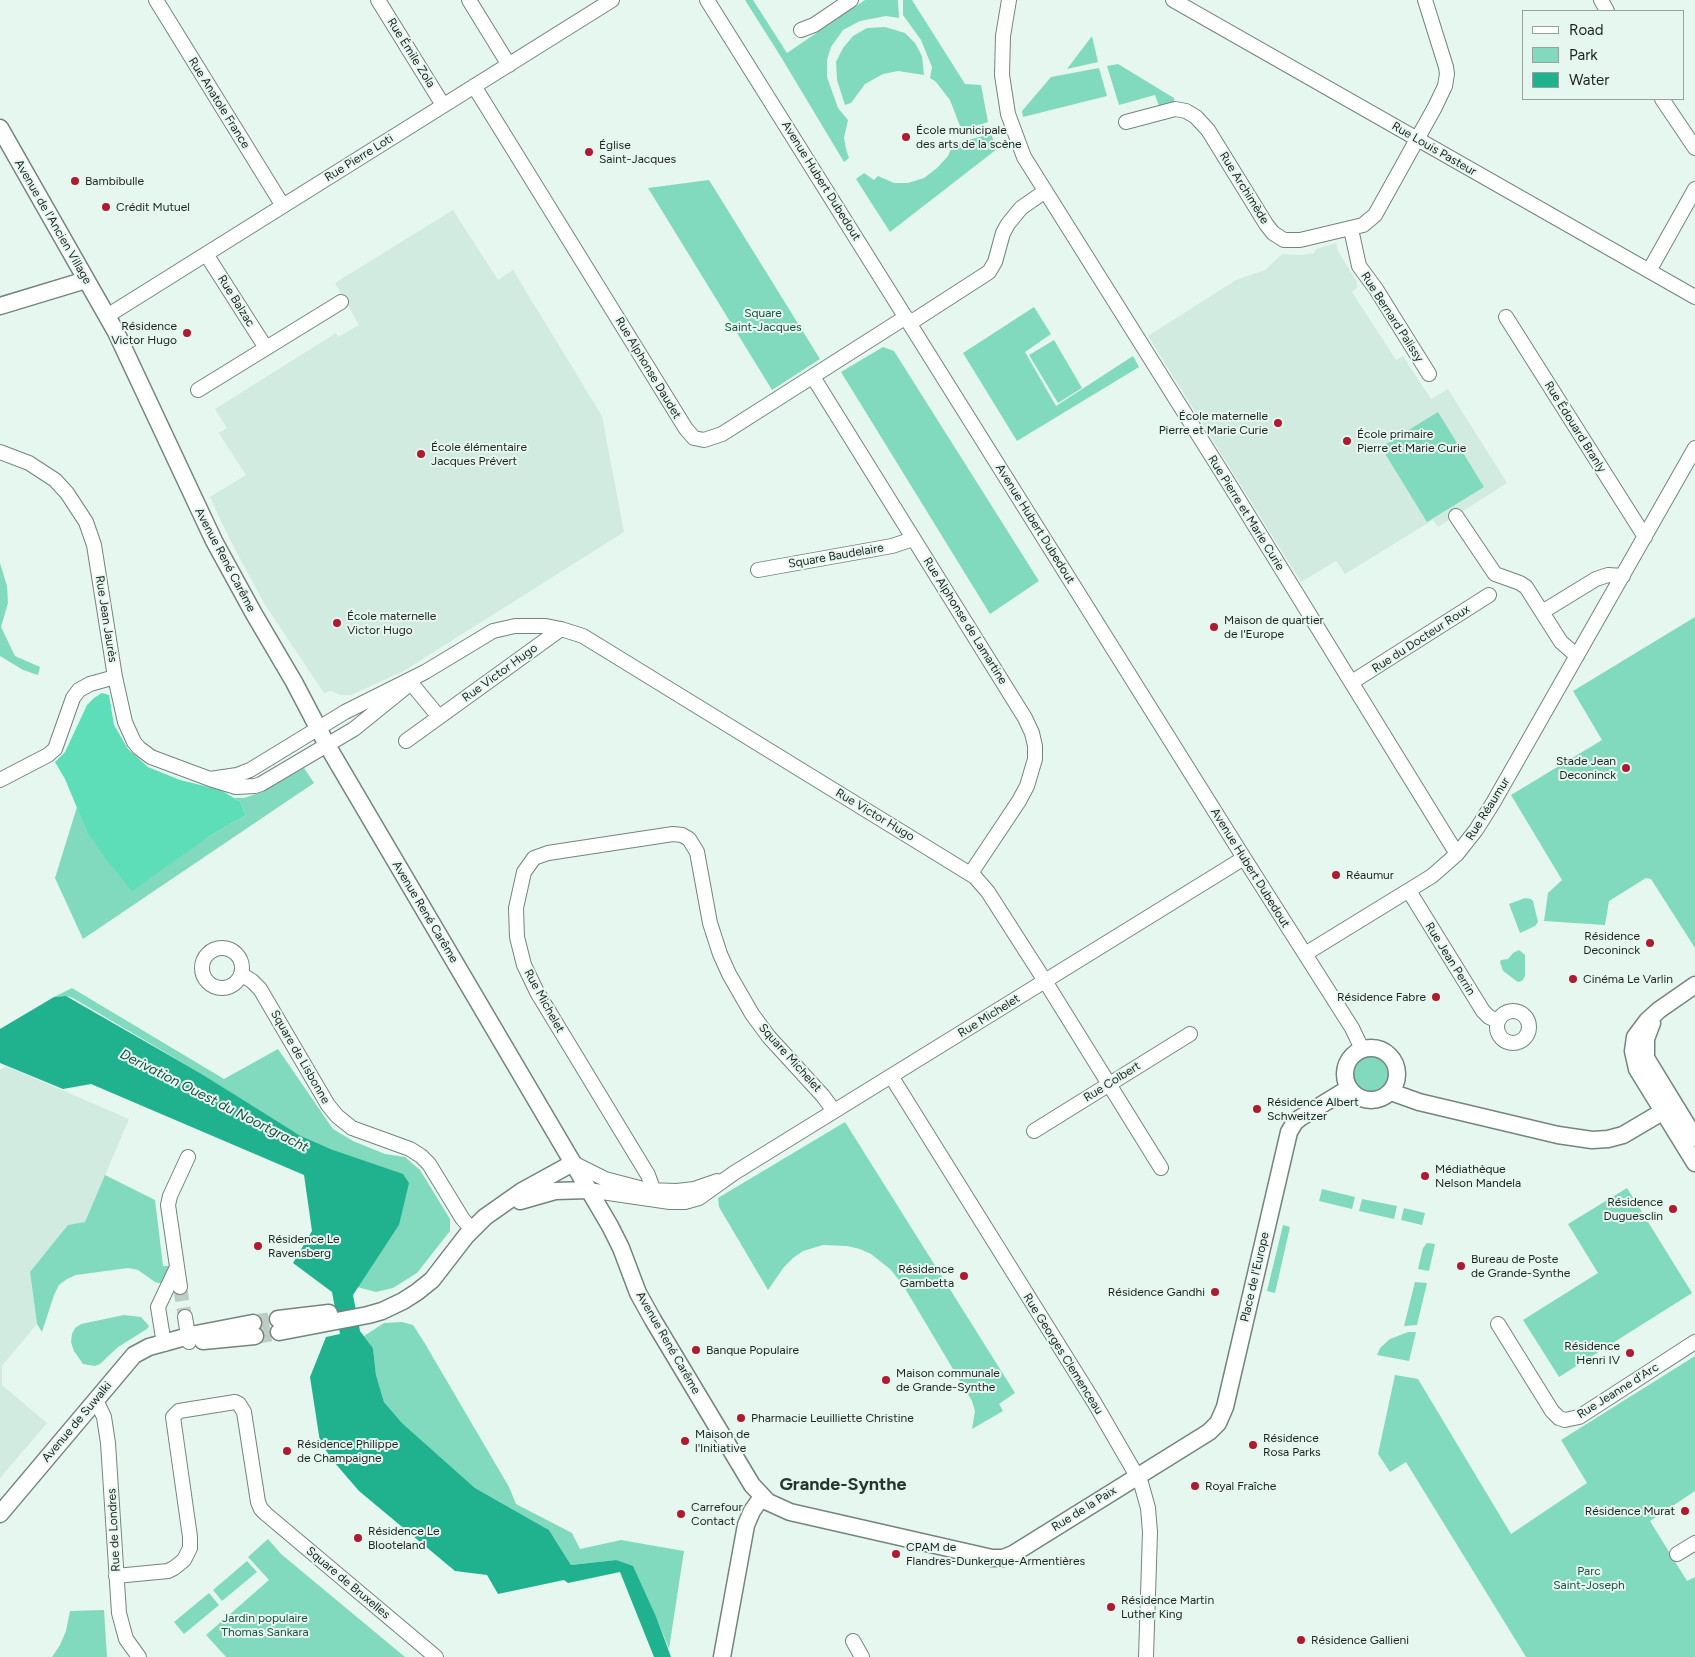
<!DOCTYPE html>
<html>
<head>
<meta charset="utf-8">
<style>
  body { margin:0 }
  #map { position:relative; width:1695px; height:1657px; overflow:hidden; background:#e6f7f0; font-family:Figtree,sans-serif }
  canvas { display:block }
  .legend { position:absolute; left:1522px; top:10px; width:162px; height:90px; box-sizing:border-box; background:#e6f7f0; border:1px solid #95a29d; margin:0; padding:6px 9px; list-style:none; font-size:15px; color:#1c2220 }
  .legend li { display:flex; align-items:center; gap:10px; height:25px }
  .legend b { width:25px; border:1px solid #95a29d }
</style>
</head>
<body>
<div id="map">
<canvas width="1695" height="1657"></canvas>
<ul class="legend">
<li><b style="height:6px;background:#fff"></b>Road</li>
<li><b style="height:14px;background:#81dabd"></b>Park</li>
<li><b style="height:14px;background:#20b18e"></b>Water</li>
</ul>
</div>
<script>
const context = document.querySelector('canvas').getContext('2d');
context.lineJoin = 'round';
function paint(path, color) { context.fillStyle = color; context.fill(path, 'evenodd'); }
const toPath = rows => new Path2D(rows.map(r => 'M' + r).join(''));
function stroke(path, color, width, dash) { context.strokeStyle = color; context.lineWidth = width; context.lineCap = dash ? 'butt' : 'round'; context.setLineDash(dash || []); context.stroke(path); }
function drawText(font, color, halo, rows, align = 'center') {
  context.font = font + ' Figtree,sans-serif'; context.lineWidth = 4; context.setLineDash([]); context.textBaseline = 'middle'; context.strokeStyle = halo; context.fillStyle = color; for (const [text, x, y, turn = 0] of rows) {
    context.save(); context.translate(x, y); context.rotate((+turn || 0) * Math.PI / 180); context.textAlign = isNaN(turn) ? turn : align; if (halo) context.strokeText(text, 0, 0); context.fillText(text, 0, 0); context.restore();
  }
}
paint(toPath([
  [453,210,498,280,513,270,602,416,624,532,402,672,351,695,340,695,331,691,324,693,264,603,229,538,210,497,246,475,218,432,220,432,227,428,215,409,336,333,338,337,359,325,335,283],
  [1336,243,1338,251,1357,282,1357,288,1352,292,1396,360,1403,356,1431,399,1448,389,1507,483,1438,527,1433,520,1345,574,1336,561,1301,582,1148,336,1236,280,1265,270,1282,254,1302,255,1314,253,1316,249],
  [6,1066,129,1119,85,1222,30,1272,37,1324,2,1366,2,1385,47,1423,0,1478,0,1070]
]), '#d1ebe1');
paint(toPath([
  [745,0,753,0,787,53,865,0,898,0,899,18,886,16,860,21,843,30,831,47,827,60,827,77,838,108,848,120,844,138,846,149,849,158,844,162,781,57],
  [903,0,912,0,965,84,981,85,988,122,965,129,960,126,950,100,936,82,930,78,932,67,921,40,903,15],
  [885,27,905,33,915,43,922,56,924,75,898,71,883,74,865,84,851,103,845,105,837,80,836,62,843,48,853,36,867,28],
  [1092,36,1098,62,1067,69],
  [1118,64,1174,98,1174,102,1159,106,1155,95,1119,105,1107,66],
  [1099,68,1107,96,1023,117,1022,111,1051,77],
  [991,134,997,149,890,232,856,179,864,173,874,180,878,176,894,183,908,183,924,178,937,168,948,156,953,144],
  [709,180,820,359,772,390,648,188],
  [1034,307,1051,334,1025,352,1056,406,1133,356,1139,367,1017,441,963,353],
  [1054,340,1082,388,1058,403,1029,355],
  [883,347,894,351,1039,581,990,614,841,372],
  [1438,412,1484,487,1427,522,1381,447],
  [0,563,7,586,8,603,1,627,15,656,40,667,38,675,23,670,0,656],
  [1695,617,1695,948,1651,879,1646,878,1609,901,1605,925,1544,921,1548,893,1562,880,1511,795,1602,740,1573,691],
  [304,768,314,783,83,939,55,878,77,807,87,832,208,837,246,815,240,802,234,798,244,798,262,792],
  [1525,898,1531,899,1533,901,1538,922,1535,926,1520,933,1509,904],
  [1519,950,1525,955,1525,976,1522,981,1518,982,1503,971,1500,962,1501,960,1508,959,1513,953],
  [72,988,224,1079,278,1049,333,1129,353,1141,385,1154,405,1157,420,1170,450,1219,450,1231,417,1273,393,1288,376,1292,357,1287,399,1225,333,1150,299,1135,270,1118,200,1073,73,998,66,996,54,997],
  '1352 1074a19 19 0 1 1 38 0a19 19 0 1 1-38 0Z',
  [845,1122,1015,1393,999,1404,1003,1411,972,1429,975,1411,972,1401,903,1285,890,1269,871,1254,860,1249,847,1246,823,1245,803,1251,793,1258,784,1267,768,1290,719,1207,718,1198],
  [105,1175,155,1200,163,1266,171,1266,163,1284,155,1282,138,1270,128,1268,76,1275,67,1279,59,1285,54,1295,42,1332,37,1324,30,1272,68,1225,85,1222],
  [1627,1188,1692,1293,1559,1377,1523,1320,1598,1273,1568,1224],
  [1322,1189,1355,1197,1352,1209,1319,1201],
  [1362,1199,1397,1206,1394,1219,1359,1211],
  [1404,1208,1425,1213,1422,1225,1401,1220],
  [1283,1225,1290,1227,1275,1293,1267,1291],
  [1427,1243,1435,1244,1429,1271,1418,1269,1423,1248],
  [1415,1282,1427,1283,1417,1325,1404,1326],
  [124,1315,141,1317,149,1326,147,1329,118,1347,100,1364,95,1366,83,1364,74,1351,71,1342,72,1334,75,1328,81,1324],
  [402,1322,413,1325,424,1342,509,1487,516,1504,572,1533,580,1549,621,1540,684,1551,669,1649,657,1619,616,1560,571,1565,549,1530,475,1488,402,1423,384,1402,376,1375,373,1348,364,1336,384,1323],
  [1408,1332,1416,1332,1409,1361,1377,1355,1380,1348,1390,1339],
  [1695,1356,1695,1491,1650,1521,1687,1581,1695,1577,1695,1657,1526,1657,1406,1462,1390,1472,1378,1454,1395,1375,1418,1379,1511,1534,1587,1483,1561,1440],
  [268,1539,281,1554,405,1657,226,1657,206,1635,269,1580,248,1557],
  [247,1561,257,1572,222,1601,213,1590],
  [209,1593,219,1605,184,1634,174,1622],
  [104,1610,107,1657,52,1657,60,1645,66,1631,70,1611]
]), '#81dabd');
paint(toPath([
  [102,693,109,695,114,725,128,749,148,767,180,780,221,790,240,802,246,815,208,837,132,891,106,859,87,832,65,779,55,762,65,752,87,705,94,698]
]), '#5ddeb8');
paint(toPath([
  [66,996,200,1073,299,1135,333,1150,403,1174,409,1183,399,1225,353,1295,360,1331,373,1348,376,1375,384,1402,402,1423,475,1488,549,1530,571,1565,616,1560,633,1566,657,1619,671,1657,654,1657,620,1572,568,1583,564,1580,498,1594,487,1575,455,1571,359,1491,334,1462,320,1442,310,1377,326,1337,340,1334,332,1292,293,1263,312,1231,304,1175,91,1084,63,1089,0,1063,0,1029,54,997]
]), '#20b18e');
stroke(toPath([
  [180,1287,185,1317]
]), '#beccc6', 14, [14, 7]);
stroke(toPath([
  [253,1323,278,1319],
  [255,1336,279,1332]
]), '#beccc6', 16, [16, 8]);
const minor = toPath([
  [156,0,283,206],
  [378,0,443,105],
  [469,0,509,65],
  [707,0,1244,858,1352,1028,1362,1049],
  [1009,0,1003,36,1002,75,1008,114,1024,157,1226,479,1457,854],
  [1173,0,1695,297],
  [1601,0,1607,11],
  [801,30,814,25,851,0],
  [474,86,686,429,694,438,704,440,722,434,906,317],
  [1662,99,1695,148],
  [1126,122,1175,109,1186,111,1196,117,1208,130,1266,224,1273,233,1284,240,1300,240,1363,225,1375,215,1435,107,1445,86,1447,74,1446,67,1425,0],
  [1351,229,1359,266,1376,289,1429,374],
  [206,254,266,348],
  [1649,271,1695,189],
  [107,316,612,0],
  [1506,317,1645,537],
  [910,323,989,272,995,262,1003,233,1008,224,1021,208,1044,192],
  [813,377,1025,718,1032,733,1035,746,1035,759,1027,786,1019,801,971,873],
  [198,390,341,302],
  [0,452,29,463,55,480,67,493,86,522,94,545,115,677,125,722,134,742,139,748,151,757,210,779,236,787,255,786,261,784,354,729,406,687],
  [1456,516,1495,574,1520,583,1526,587,1561,642,1577,656],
  [758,570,892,546,913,539],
  [1542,612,1596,579,1608,575,1623,576],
  [1352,682,1489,595],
  [411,683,439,717],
  [406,741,561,629],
  [210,779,237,775,250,770,345,712,425,672,493,631,515,626,546,626,561,629,583,636,975,877,988,892,1045,981,1161,1168],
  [0,780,48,755,55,749,73,698,79,690,90,684,115,677],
  [1409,891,1483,1011,1489,1017,1498,1021],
  '202 968a20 20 0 1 1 40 0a20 20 0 1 1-40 0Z',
  [1305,954,1432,876,1457,854,1476,830,1493,803,1695,448],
  [241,974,252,981,260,989,328,1105,337,1116,352,1128,410,1149,421,1156,429,1164,462,1218,472,1230],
  '1497 1027a16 16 0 1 1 32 0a16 16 0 1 1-32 0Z',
  [891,1076,1094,1402,1141,1483,1148,1508,1150,1532,1146,1657],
  [1034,1131,1190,1034],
  [573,1163,605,1179,647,1190,677,1191,694,1189,717,1181],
  [588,1190,670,1202,685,1202,699,1198,734,1173,1244,858],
  [657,1200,648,1175,537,992,524,965,517,937,516,908,524,872,534,858,548,853,673,834,682,835,689,839,697,852,710,923,720,954,729,974,752,1014,769,1037,823,1096,834,1111],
  [180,1287,168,1205,170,1196,188,1157],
  [185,1317,189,1342],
  [1498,1324,1552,1411,1559,1418,1565,1420,1579,1417,1695,1342],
  [164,1344,158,1307,177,1267],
  [96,1400,104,1417,108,1443,119,1613,126,1639,139,1657],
  [1677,1554,1695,1543],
  [116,1576,168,1571,174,1568,184,1560,190,1548,190,1537,173,1417,179,1411,235,1402,239,1404,244,1412,258,1502,261,1509,266,1514,436,1657],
  [853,1641,862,1657]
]);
const tertiary = toPath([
  [0,128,116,332,214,541,254,614,294,682,327,745,610,1226,621,1248,638,1293,653,1320,752,1485,768,1502,790,1512,992,1558,1003,1558,1013,1554,1209,1432,1218,1423,1225,1407,1289,1132,1295,1122,1300,1118,1349,1088],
  [0,306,86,280],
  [1695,985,1659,1010,1647,1021,1635,1037,1633,1051,1637,1069,1695,1163],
  [1652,1023,1646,1039,1646,1058,1695,1138],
  '1345 1074a26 26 0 1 1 52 0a26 26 0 1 1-52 0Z',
  [1391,1092,1419,1102,1558,1135,1592,1140,1608,1139,1623,1135,1674,1105],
  [520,1201,555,1191,588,1190],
  [278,1319,329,1313],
  [279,1332,368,1315,382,1311,403,1301,417,1292,432,1280,466,1236,485,1217,522,1191,573,1163],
  [203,1341,255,1336],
  [0,1514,134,1355,149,1347,196,1334,253,1323],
  [722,1657,746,1525,752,1511,762,1497]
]);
stroke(minor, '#74847e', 16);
stroke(tertiary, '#74847e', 19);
stroke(minor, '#fff', 14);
stroke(tertiary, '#fff', 16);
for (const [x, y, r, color] of [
  [906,137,5,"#ae1a2f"],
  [589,152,5,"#ae1a2f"],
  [75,181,5,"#ae1a2f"],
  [106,207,5,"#ae1a2f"],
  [187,333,5,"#ae1a2f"],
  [1278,423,5,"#ae1a2f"],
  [1347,441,5,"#ae1a2f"],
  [421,454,5,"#ae1a2f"],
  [337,623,5,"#ae1a2f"],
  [1214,627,5,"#ae1a2f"],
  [1626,768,5,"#ae1a2f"],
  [1336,875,5,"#ae1a2f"],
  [1650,943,5,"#ae1a2f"],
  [1573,979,5,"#ae1a2f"],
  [1436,997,5,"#ae1a2f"],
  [1257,1109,5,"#ae1a2f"],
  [1425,1176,5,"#ae1a2f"],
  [1673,1209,5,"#ae1a2f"],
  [258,1246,5,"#ae1a2f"],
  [1461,1266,5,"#ae1a2f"],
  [964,1276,5,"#ae1a2f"],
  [1215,1292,5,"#ae1a2f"],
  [696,1350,5,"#ae1a2f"],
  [1630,1353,5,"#ae1a2f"],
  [886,1380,5,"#ae1a2f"],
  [741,1418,5,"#ae1a2f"],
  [685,1441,5,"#ae1a2f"],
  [1253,1445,5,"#ae1a2f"],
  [287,1451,5,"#ae1a2f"],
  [1195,1486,5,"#ae1a2f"],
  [1685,1511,5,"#ae1a2f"],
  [681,1514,5,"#ae1a2f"],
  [358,1538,5,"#ae1a2f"],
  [896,1554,5,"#ae1a2f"],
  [1111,1607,5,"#ae1a2f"],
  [1301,1640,5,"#ae1a2f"]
]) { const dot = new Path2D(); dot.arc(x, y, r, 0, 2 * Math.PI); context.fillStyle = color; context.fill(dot); stroke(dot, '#e6f7f0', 2); }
drawText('12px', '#1c2220', '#e6f7f0', [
  ["Rue Émile Zola",411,53,58],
  ["Rue Anatole France",219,103,58],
  ["Rue Louis Pasteur",1434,149,30],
  ["Rue Pierre Loti",359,158,-32],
  ["Avenue Hubert Dubedout",821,181,58],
  ["Rue Archimède",1244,188,58],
  ["Avenue de l'Ancien Village",53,222,60],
  ["Rue Balzac",236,301,58],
  ["Rue Bernard Palissy",1392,317,57],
  ["Rue Alphonse Daudet",648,368,59],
  ["Rue Édouard Branly",1575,427,58],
  ["Rue Pierre et Marie Curie",1246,513,58],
  ["Avenue Hubert Dubedout",1035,524,58],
  ["Square Baudelaire",836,556,-10],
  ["Avenue René Carême",225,560,62],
  ["Rue Jean Jaurès",106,619,81],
  ["Rue Alphonse de Lamartine",965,621,58],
  ["Rue du Docteur Roux",1421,639,-33],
  ["Rue Victor Hugo",500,673,-36],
  ["Rue Réaumur",1488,809,-58],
  ["Rue Victor Hugo",875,815,31],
  ["Avenue Hubert Dubedout",1250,868,58],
  ["Avenue René Carême",425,912,59],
  ["Rue Jean Perrin",1450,959,58],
  ["Rue Michelet",544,1001,61],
  ["Rue Michelet",989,1016,-32],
  ["Square de Lisbonne",300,1057,60],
  ["Square Michelet",790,1058,48],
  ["Rue Colbert",1112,1082,-32],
  ["Place de l'Europe",1255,1277,-77],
  ["Avenue René Carême",668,1343,60],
  ["Rue Georges Clemenceau",1063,1354,58],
  ["Rue Jeanne d'Arc",1618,1391,-32],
  ["Avenue de Suwalki",77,1422,-50],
  ["Rue de la Paix",1084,1509,-32],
  ["Rue de Londres",114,1530,-93],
  ["Square de Bruxelles",348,1583,40]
]);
drawText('12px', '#1c2220', '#e6f7f0', [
  ["École municipale",916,130],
  ["des arts de la scène",916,144],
  ["Église",599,145],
  ["Saint-Jacques",599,159],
  ["Bambibulle",85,181],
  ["Crédit Mutuel",116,207],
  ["Résidence",177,326,"right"],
  ["Victor Hugo",177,340,"right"],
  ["École maternelle",1268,416,"right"],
  ["Pierre et Marie Curie",1268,430,"right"],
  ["École primaire",1357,434],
  ["Pierre et Marie Curie",1357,448],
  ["École élémentaire",431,447],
  ["Jacques Prévert",431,461],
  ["École maternelle",347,616],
  ["Victor Hugo",347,630],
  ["Maison de quartier",1224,620],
  ["de l'Europe",1224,634],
  ["Stade Jean",1616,761,"right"],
  ["Deconinck",1616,775,"right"],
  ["Réaumur",1346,875],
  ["Résidence",1640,936,"right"],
  ["Deconinck",1640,950,"right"],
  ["Cinéma Le Varlin",1583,979],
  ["Résidence Fabre",1426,997,"right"],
  ["Résidence Albert",1267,1102],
  ["Schweitzer",1267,1116],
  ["Médiathèque",1435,1169],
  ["Nelson Mandela",1435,1183],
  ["Résidence",1663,1202,"right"],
  ["Duguesclin",1663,1216,"right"],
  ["Résidence Le",268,1239],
  ["Ravensberg",268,1253],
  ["Bureau de Poste",1471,1259],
  ["de Grande-Synthe",1471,1273],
  ["Résidence",954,1269,"right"],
  ["Gambetta",954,1283,"right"],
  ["Résidence Gandhi",1205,1292,"right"],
  ["Résidence",1620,1346,"right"],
  ["Henri IV",1620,1360,"right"],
  ["Banque Populaire",706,1350],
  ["Maison communale",896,1373],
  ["de Grande-Synthe",896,1387],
  ["Pharmacie Leuilliette Christine",751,1418],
  ["Maison de",695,1434],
  ["l'Initiative",695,1448],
  ["Résidence",1263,1438],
  ["Rosa Parks",1263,1452],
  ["Résidence Philippe",297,1444],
  ["de Champaigne",297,1458],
  ["Royal Fraîche",1205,1486],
  ["Carrefour",691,1507],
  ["Contact",691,1521],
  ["Résidence Murat",1675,1511,"right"],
  ["Résidence Le",368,1531],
  ["Blooteland",368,1545],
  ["CPAM de",906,1547],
  ["Flandres-Dunkerque-Armentières",906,1561],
  ["Résidence Martin",1121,1600],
  ["Luther King",1121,1614],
  ["Résidence Gallieni",1311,1640]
], 'left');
drawText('12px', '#1a5040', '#e6f7f0', [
  ["Square",763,313],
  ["Saint-Jacques",763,327],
  ["Parc",1589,1571],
  ["Saint-Joseph",1589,1585],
  ["Jardin populaire",265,1618],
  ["Thomas Sankara",265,1632]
]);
drawText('italic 14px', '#164d3d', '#e6f7f0', [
  ["Derivation Ouest du Noortgracht",214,1101,27]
]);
drawText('bold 18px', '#273530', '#e6f7f0', [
  ["Grande-Synthe",843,1485]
]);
</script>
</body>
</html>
